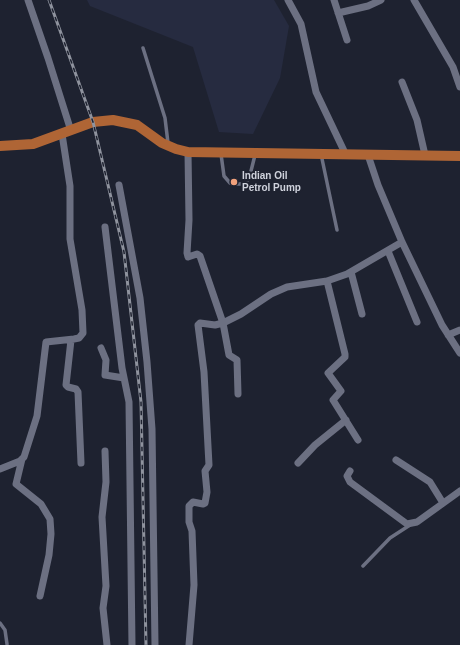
<!DOCTYPE html>
<html>
<head>
<meta charset="utf-8">
<style>
  body { margin:0 }
  canvas { display:block; background:#1e2230 }
</style>
</head>
<body>
<canvas width="460" height="645"></canvas>
<script>
const context = document.querySelector('canvas').getContext('2d');
context.lineJoin = 'round';
function paint(path, color) { context.fillStyle = color; context.fill(path, 'evenodd'); }
const toPath = rows => new Path2D(rows.map(r => 'M' + r).join(''));
function stroke(path, color, width, dash) { context.strokeStyle = color; context.lineWidth = width; context.lineCap = dash ? 'butt' : 'round'; context.setLineDash(dash || []); context.stroke(path); }
function drawText(font, color, halo, rows, align = 'center') {
  context.font = font + ' Helvetica,sans-serif'; context.lineWidth = 4; context.setLineDash([]); context.textBaseline = 'middle'; context.strokeStyle = halo; context.fillStyle = color; for (const [text, x, y, turn = 0] of rows) {
    context.save(); context.translate(x, y); context.rotate((+turn || 0) * Math.PI / 180); context.textAlign = isNaN(turn) ? turn : align; if (halo) context.strokeText(text, 0, 0); context.fillText(text, 0, 0); context.restore();
  }
}
paint(toPath([
  [87,0,274,0,289,26,280,78,253,134,219,132,193,47,90,6]
]), '#262b40');
stroke(toPath([
  [143,48,165,118,168,143],
  [221,154,224,176,230,183,235,184,242,184,249,179,255,155],
  [321,154,337,230],
  [363,566,390,538,410,525],
  [0,623,5,630,7,644]
]), '#6c7082', 3.5);
stroke(toPath([
  [28,0,48,58,71,131],
  [288,0,301,24,316,92,345,153],
  [334,0,347,40],
  [414,0,453,67,460,87],
  [338,13,368,6,381,0],
  [402,82,417,120,425,155],
  [188,152,189,220,187,253,188,257,197,254,200,256,223,323,229,355,237,360,238,394],
  [368,155,378,185,402,242,442,325,460,353],
  [119,185,140,298,147,362,152,429,155,645],
  [105,227,122,368,129,402,132,645],
  [388,251,417,322],
  [351,272,362,314],
  [327,281,345,354,345,357,328,373,341,391,333,400,358,440],
  [448,335,460,330],
  [71,340,66,385,68,387,76,389,78,392,81,463],
  [101,348,106,360,105,375,124,378],
  [105,451,106,482,102,517,106,586,103,608,107,645],
  [22,459,16,484,41,504,50,519,51,534,49,555,40,596],
  [396,460,430,482,443,503],
  [298,463,315,445,346,420],
  [0,469,20,461,24,457,37,416,46,342,74,339,79,338,83,333,82,310,70,239,70,186,62,134],
  [350,471,347,476,350,482,407,524,417,522,460,491],
  [189,645,194,585,192,531,189,522,189,506,193,502,203,504,205,503,207,492,205,471,209,465,204,372,198,325,200,323,215,325,223,323,241,314,271,294,287,287,327,281,347,274,402,242]
]), '#6c7082', 7);
stroke(toPath([
  [0,146,33,144,93,122,113,120,137,125,162,143,176,149,188,152,460,156]
]), '#af6535', 10);
const rail = toPath([
  [49,0,93,122,124,252,141,402,146,645]
]);
stroke(rail, '#8f939e', 3);
stroke(rail, '#1e2230', 1.5, [4.5]);
for (const [x, y, r, color] of [
  [234,182,4,"#f1a17c"]
]) { const dot = new Path2D(); dot.arc(x, y, r, 0, 2 * Math.PI); context.fillStyle = color; context.fill(dot); stroke(dot, '#1e2230', 1.5); }
drawText('bold 10px', '#cfd2dc', '#1e2230', [
  ["Indian Oil",242,176],
  ["Petrol Pump",242,188]
], 'left');
</script>
</body>
</html>
